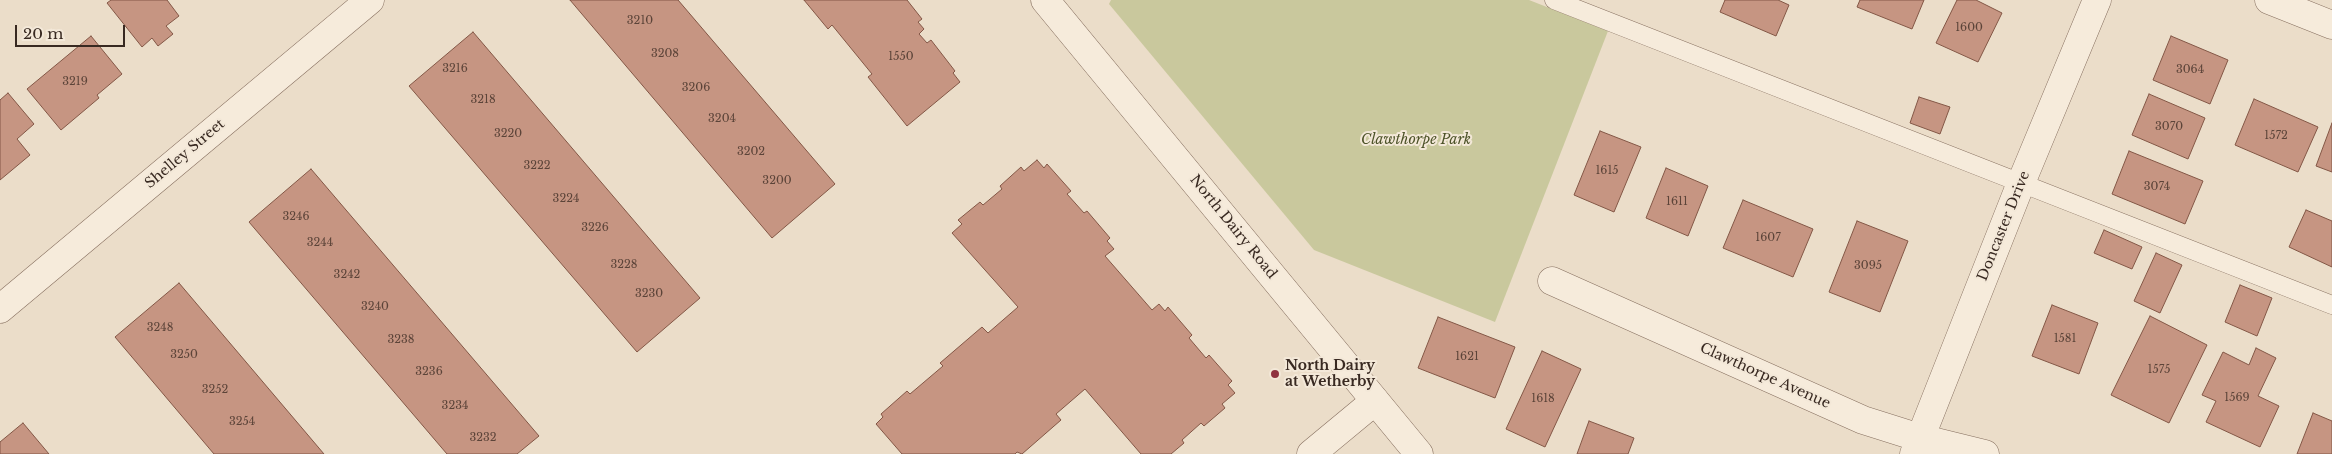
<!DOCTYPE html>
<html>
<head>
<meta charset="utf-8">
<style>
  body { margin:0 }
  #map { position:relative; width:2332px; height:454px; overflow:hidden; background:#ebddc9; font-family:"Libre Baskerville",serif }
  canvas { display:block }
  .scale { position:absolute; left:15px; top:25px; width:110px; height:22px; box-sizing:border-box; border:2px solid #382921; border-top:0; padding-left:6px; font-size:15px; line-height:18px; white-space:nowrap; color:#382921; -webkit-text-stroke:4px #f3e8d8; paint-order:stroke }
</style>
</head>
<body>
<div id="map">
<canvas width="2332" height="454"></canvas>
<div class="scale">20 m</div>
</div>
<script>
const context = document.querySelector('canvas').getContext('2d');
context.lineJoin = 'round';
function paint(path, color) { context.fillStyle = color; context.fill(path, 'evenodd'); }
const toPath = rows => new Path2D(rows.map(r => 'M' + r).join(''));
function stroke(path, color, width, dash) { context.strokeStyle = color; context.lineWidth = width; context.lineCap = dash ? 'butt' : 'round'; context.setLineDash(dash || []); context.stroke(path); }
function drawText(font, color, halo, rows, align = 'center') {
  context.font = font + ' "Libre Baskerville",serif'; context.lineWidth = 4; context.setLineDash([]); context.textBaseline = 'middle'; context.strokeStyle = halo; context.fillStyle = color; for (const [text, x, y, turn = 0] of rows) {
    context.save(); context.translate(x, y); context.rotate((+turn || 0) * Math.PI / 180); context.textAlign = isNaN(turn) ? turn : align; if (halo) context.strokeText(text, 0, 0); context.fillText(text, 0, 0); context.restore();
  }
}
paint(toPath([
  [1111,0,1529,0,1608,31,1495,322,1314,250,1109,4]
]), '#c9c89d');
const building = toPath([
  [111,0,167,0,179,16,166,26,173,34,158,46,152,38,142,47,107,3,111,0],
  [570,0,678,0,835,184,772,238,570,0],
  [804,0,907,0,922,19,918,22,924,29,919,34,927,43,931,40,955,71,953,73,960,82,907,126,868,77,872,74,832,25,828,29,804,0],
  [1725,0,1778,0,1789,5,1776,36,1720,12,1725,0],
  [1860,0,1924,0,1912,29,1857,7,1860,0],
  [1957,0,1976,0,2002,13,1978,62,1936,43,1957,0],
  [473,32,700,298,637,352,409,86,473,32],
  [91,36,122,74,97,95,99,98,61,130,27,89,91,36],
  [2171,36,2228,60,2210,104,2153,80,2171,36],
  [8,93,34,124,17,139,30,155,0,180,0,100,8,93],
  [2149,94,2205,118,2188,159,2132,135,2149,94],
  [1919,97,1950,107,1940,134,1910,123,1919,97],
  [2254,99,2318,127,2298,172,2235,145,2254,99],
  [2332,123,2332,172,2316,166,2332,123],
  [1600,131,1641,147,1614,212,1574,195,1600,131],
  [2129,151,2203,181,2185,224,2112,194,2129,151],
  [1037,160,1044,168,1047,164,1071,191,1067,194,1084,213,1087,211,1110,238,1107,241,1114,249,1105,256,1152,310,1159,304,1165,311,1168,307,1192,335,1189,338,1206,358,1209,355,1232,381,1228,385,1235,393,1222,404,1225,408,1204,426,1201,423,1182,440,1184,443,1171,454,1141,454,1085,389,1056,414,1061,420,1022,454,1017,452,1015,454,902,454,876,424,883,417,881,414,907,391,910,394,943,366,940,363,982,327,988,333,1018,307,952,233,962,224,958,220,980,202,983,205,1002,189,1000,186,1021,167,1024,171,1037,160],
  [1666,168,1708,186,1688,236,1646,218,1666,168],
  [311,169,539,436,517,454,447,454,249,222,311,169],
  [1743,200,1813,229,1793,277,1723,248,1743,200],
  [2306,210,2332,221,2332,267,2289,247,2306,210],
  [1857,221,1908,241,1880,312,1829,292,1857,221],
  [2104,230,2142,247,2132,269,2094,253,2104,230],
  [2156,253,2182,265,2160,313,2134,301,2156,253],
  [179,283,324,454,214,454,115,337,179,283],
  [2240,285,2272,298,2257,336,2225,322,2240,285],
  [2052,305,2098,323,2079,374,2032,356,2052,305],
  [2150,316,2207,345,2169,423,2111,395,2150,316],
  [1438,317,1515,347,1495,398,1418,368,1438,317],
  [2256,348,2276,358,2258,396,2279,406,2260,447,2206,422,2216,401,2202,395,2223,352,2249,365,2256,348],
  [1542,351,1581,369,1545,447,1506,429,1542,351],
  [2313,413,2332,421,2332,454,2297,454,2313,413],
  [1589,421,1634,438,1628,454,1577,454,1589,421],
  [23,423,49,454,0,454,0,442,23,423]
]);
paint(building, '#c69582');
stroke(building, '#835746', 1);
const service = toPath([
  [1554,0,2332,305]
]);
const minor = toPath([
  [2269,0,2332,25],
  [1552,281,1863,420,1920,438,1985,454],
  [0,309,370,0],
  [1311,454,1375,401],
  [1914,454,2021,183,2097,0]
]);
const tertiary = toPath([
  [1045,0,1419,454]
]);
stroke(service, '#866f5f', 19);
stroke(minor, '#866f5f', 29);
stroke(tertiary, '#866f5f', 29);
stroke(service, '#f6ebdb', 18);
stroke(minor, '#f6ebdb', 28);
stroke(tertiary, '#f6ebdb', 28);
for (const [x, y, r, color] of [
  [1275,374,5,"#903340"]
]) { const dot = new Path2D(); dot.arc(x, y, r, 0, 2 * Math.PI); context.fillStyle = color; context.fill(dot); stroke(dot, '#f3e8d8', 2); }
drawText('11px', '#5c4439', null, [
  ["3210",640,21],
  ["1600",1969,28],
  ["3208",665,54],
  ["1550",901,57],
  ["3216",455,69],
  ["3064",2190,70],
  ["3219",75,82],
  ["3206",696,88],
  ["3218",483,100],
  ["3204",722,119],
  ["3070",2169,127],
  ["3220",508,134],
  ["1572",2276,136],
  ["3202",751,152],
  ["3222",537,166],
  ["1615",1607,171],
  ["3200",777,181],
  ["3074",2157,187],
  ["3224",566,199],
  ["1611",1677,202],
  ["3246",296,217],
  ["3226",595,228],
  ["1607",1768,238],
  ["3244",320,243],
  ["3228",624,265],
  ["3095",1868,266],
  ["3242",347,275],
  ["3230",649,294],
  ["3240",375,307],
  ["3248",160,328],
  ["1581",2065,339],
  ["3238",401,340],
  ["3250",184,355],
  ["1621",1467,357],
  ["1575",2159,370],
  ["3236",429,372],
  ["3252",215,390],
  ["1569",2237,398],
  ["1618",1543,399],
  ["3234",455,406],
  ["3254",242,422],
  ["3232",483,438]
]);
drawText('italic 14px', '#4d5329', '#f3e8d8', [
  ["Clawthorpe Park",1416,140]
]);
drawText('14px', '#382921', '#f3e8d8', [
  ["Shelley Street",185,154,-40],
  ["Doncaster Drive",2004,226,-68],
  ["North Dairy Road",1233,227,51],
  ["Clawthorpe Avenue",1765,376,24]
]);
drawText('bold 14px', '#382921', '#f3e8d8', [
  ["North Dairy",1285,366],
  ["at Wetherby",1285,382]
], 'left');
</script>
</body>
</html>
